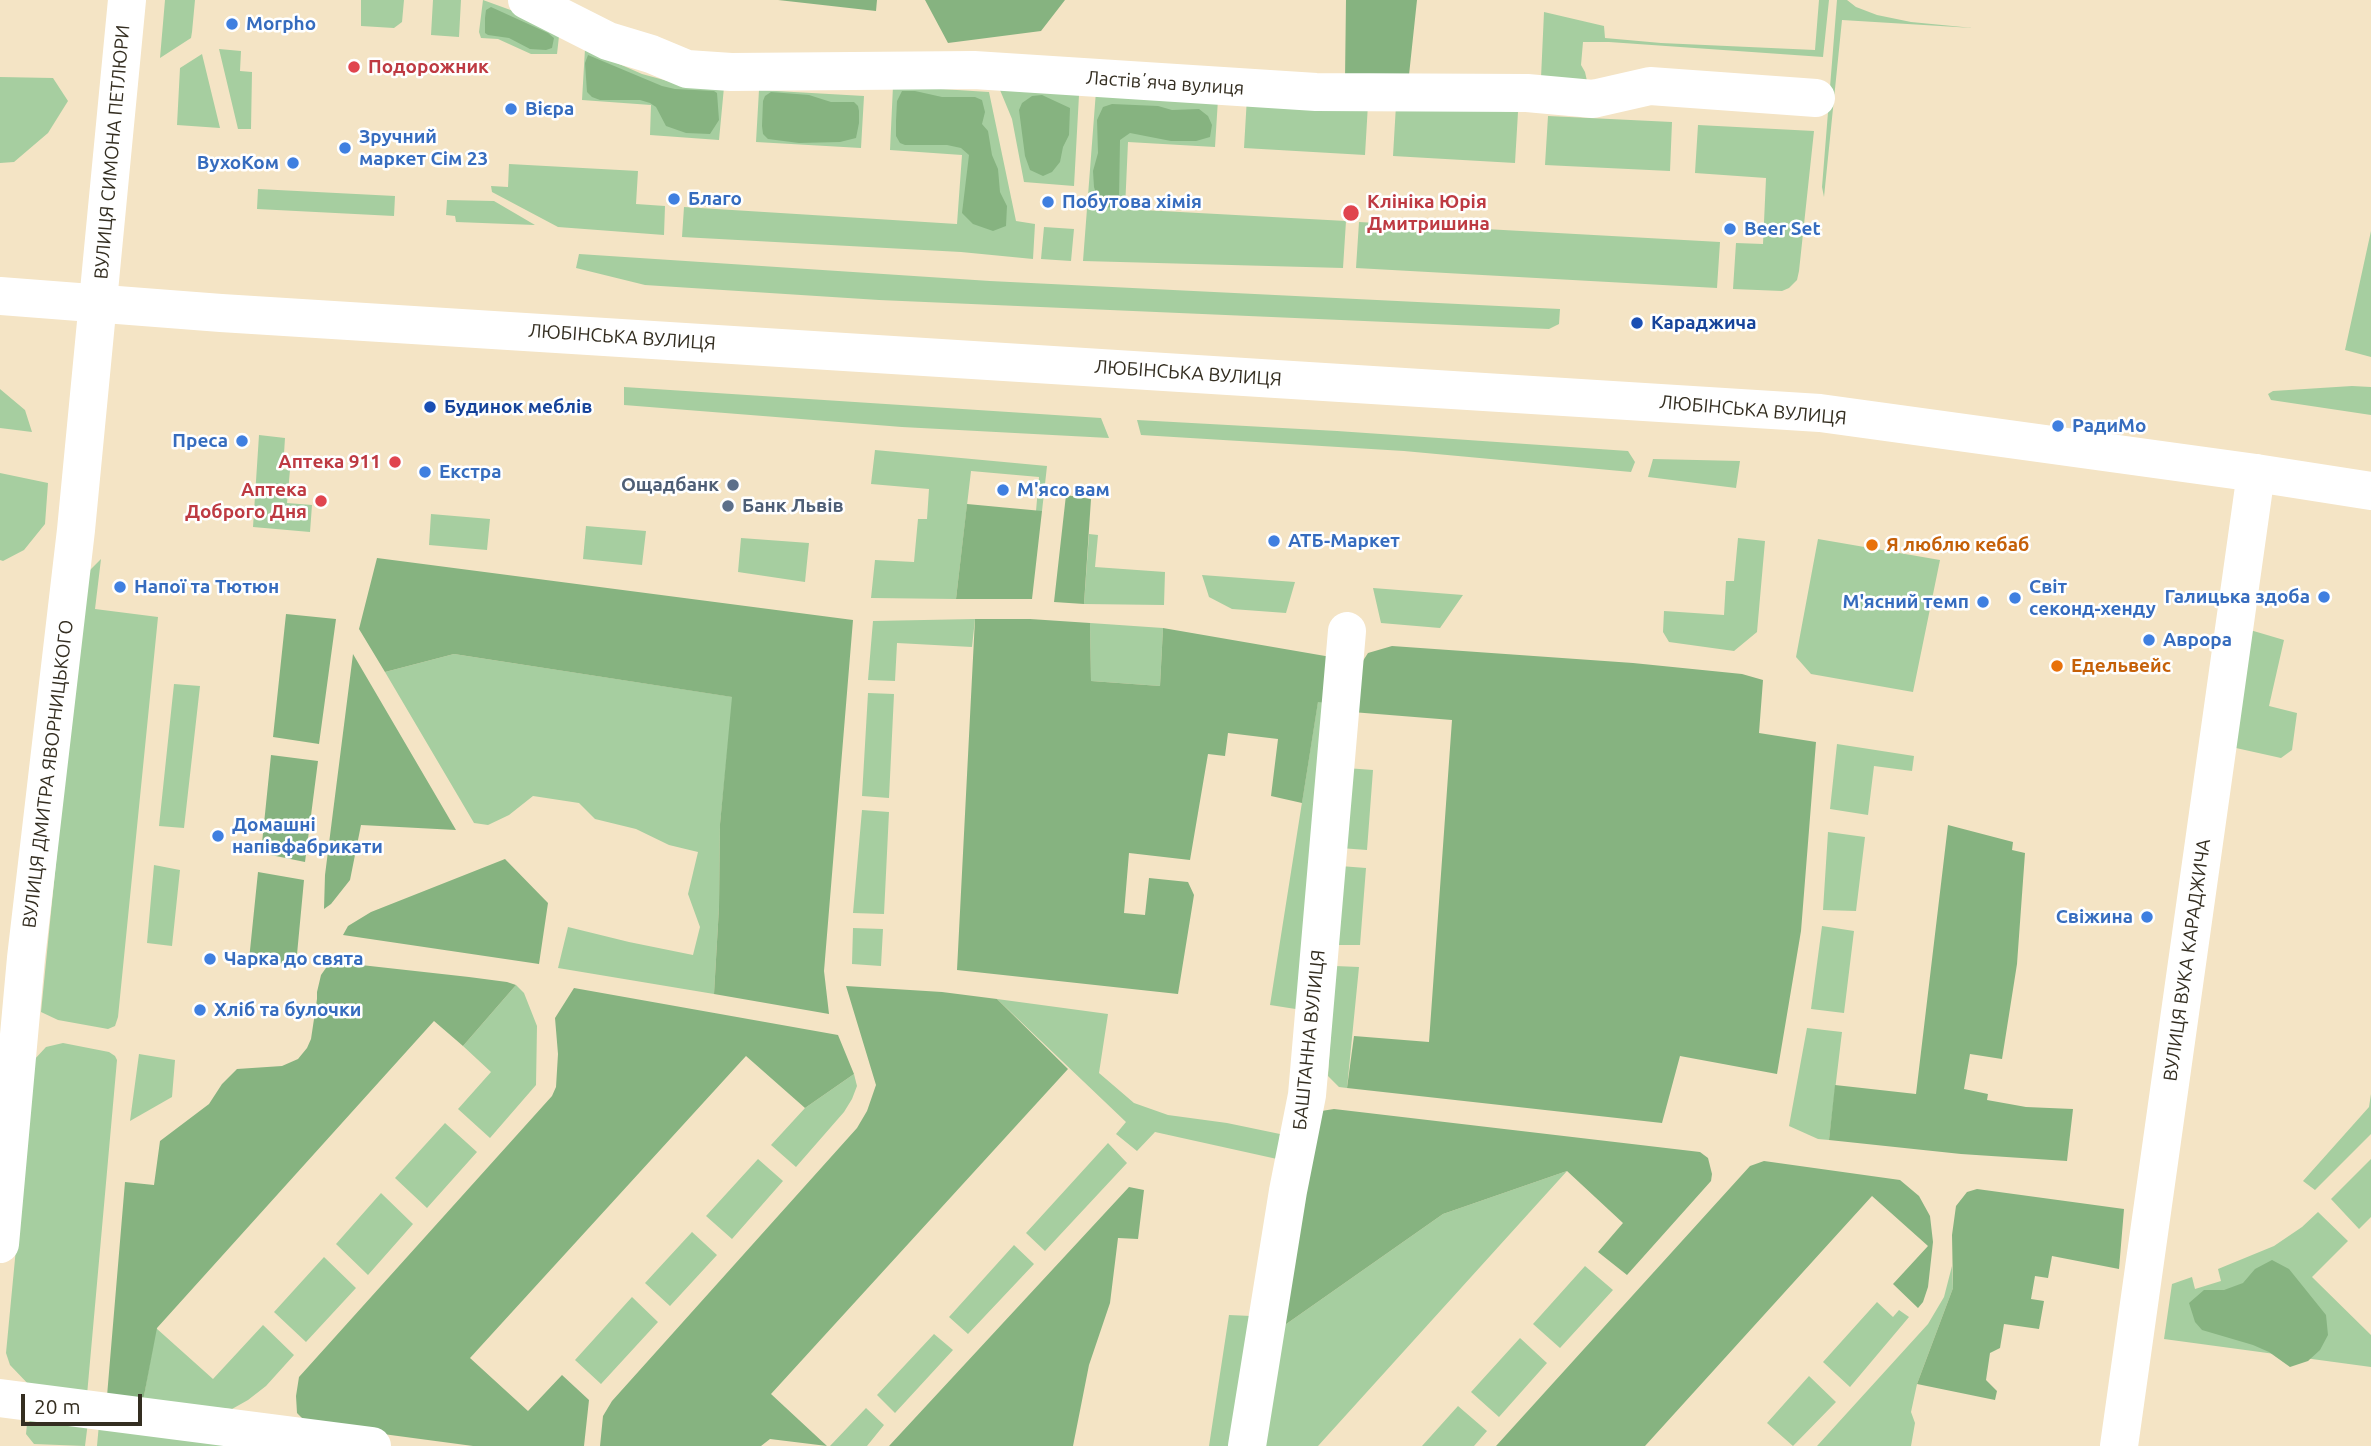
<!DOCTYPE html>
<html>
<head>
<meta charset="utf-8">
<style>
  body { margin:0 }
  #map { position:relative; width:2371px; height:1446px; overflow:hidden; background:#f4e4c5; font-family:Ubuntu,sans-serif }
  canvas { display:block }
  .scale { position:absolute; left:21px; top:1394px; width:121px; height:32px; box-sizing:border-box; border:4px solid #342e21; border-top:0; padding-left:9px; font-size:21px; line-height:24px; white-space:nowrap; color:#342e21; -webkit-text-stroke:5px #fff; paint-order:stroke }
</style>
</head>
<body>
<div id="map">
<canvas width="2371" height="1446"></canvas>
<div class="scale">20 m</div>
</div>
<script>
const context = document.querySelector('canvas').getContext('2d');
context.lineJoin = 'round';
function paint(path, color) { context.fillStyle = color; context.fill(path, 'evenodd'); }
const toPath = rows => new Path2D(rows.map(r => 'M' + r).join(''));
function stroke(path, color, width, dash) { context.strokeStyle = color; context.lineWidth = width; context.lineCap = dash ? 'butt' : 'round'; context.setLineDash(dash || []); context.stroke(path); }
function drawText(font, color, halo, rows, align = 'center') {
  context.font = font + ' Ubuntu,sans-serif'; context.lineWidth = 5; context.setLineDash([]); context.textBaseline = 'middle'; context.strokeStyle = halo; context.fillStyle = color; for (const [text, x, y, turn = 0] of rows) {
    context.save(); context.translate(x, y); context.rotate((+turn || 0) * Math.PI / 180); context.textAlign = isNaN(turn) ? turn : align; if (halo) context.strokeText(text, 0, 0); context.fillText(text, 0, 0); context.restore();
  }
}
paint(toPath([
  [165,0,195,0,192,32,191,38,160,58],
  [361,0,404,0,402,22,394,28,361,26],
  [433,0,461,0,459,37,431,35],
  [483,0,516,12,559,36,557,54,531,54,498,39,481,38,479,32],
  [1819,0,1829,0,1823,57,1609,42,1583,42,1581,65,1585,72,1587,81,1541,78,1544,12,1604,26,1605,38,1661,43,1815,50],
  [1837,0,1847,0,1856,7,1877,15,1911,22,1973,28,1842,20,1824,197,1822,187],
  [219,49,241,51,240,71,252,72,251,129,238,129],
  [585,49,642,74,675,83,724,87,719,140,650,135,651,105,582,100],
  [202,54,220,128,177,125,180,68],
  [0,77,53,78,68,101,48,133,14,162,0,163],
  [893,86,989,92,1016,221,1035,224,1033,259,961,252,682,237,684,207,957,224,962,155,890,150],
  [759,90,864,96,861,148,756,142],
  [1000,90,1079,95,1074,186,1024,182,1012,119],
  [1096,91,1218,99,1215,147,1128,142,1125,209,1346,221,1343,268,1083,261],
  [1247,97,1368,104,1365,155,1244,148],
  [1396,105,1518,112,1515,163,1393,156],
  [1548,116,1672,122,1670,171,1545,165],
  [1698,125,1814,131,1799,271,1797,280,1789,288,1782,291,1733,289,1736,243,1763,244,1766,178,1695,173],
  [509,164,638,171,636,204,665,206,664,235,558,227,492,192,491,186,508,187],
  [258,189,395,196,394,216,257,209],
  [447,200,494,201,535,225,456,222,455,216,446,215],
  [1359,222,1720,242,1717,288,1356,268],
  [1044,227,1074,229,1071,261,1041,259],
  [2371,231,2371,357,2345,350],
  [579,254,990,281,1560,309,1559,324,1549,329,879,300,645,285,576,268],
  [2352,386,2371,387,2371,415,2271,400,2268,394,2273,391],
  [624,387,1101,418,1109,438,902,427,624,405],
  [0,389,25,410,32,432,0,428],
  [1137,420,1337,431,1628,451,1635,462,1631,472,1404,451,1141,435],
  [259,435,285,438,283,469,290,470,287,503,312,505,310,532,253,527],
  [875,450,1047,466,1042,511,1036,511,1039,477,971,471,956,599,871,598,875,560,914,562,918,519,927,519,929,489,871,484],
  [1653,459,1740,461,1736,488,1648,477],
  [0,473,48,483,45,524,24,550,3,561,0,560],
  [431,514,490,519,487,550,429,545],
  [586,526,646,531,642,565,583,559],
  [1089,534,1098,535,1095,567,1165,572,1164,605,1084,604],
  [741,538,809,543,805,582,738,572],
  [1738,538,1765,541,1757,632,1734,651,1669,642,1663,632,1664,611,1724,615,1726,581,1734,581],
  [1818,539,1940,560,1913,692,1811,674,1796,657],
  [101,559,95,609,158,617,118,1017,115,1026,108,1029,58,1020,41,1012,66,762,89,571],
  [1202,575,1295,582,1286,613,1232,609,1209,597],
  [1373,588,1463,595,1440,628,1381,623],
  [975,619,972,647,897,643,895,681,868,680,873,621],
  [1090,623,1163,628,1160,686,1091,681],
  [2240,627,2284,640,2269,706,2297,713,2292,750,2281,758,2227,746],
  [454,654,733,697,720,824,719,907,714,994,558,968,568,927,629,942,693,955,700,927,688,894,698,852,669,845,636,829,595,819,579,803,533,796,509,815,488,825,474,823,385,672],
  [174,684,200,686,184,828,159,826],
  [868,693,894,694,889,798,862,796],
  [1318,701,1328,703,1302,1010,1270,1005],
  [1837,744,1914,756,1912,771,1874,766,1868,815,1830,809],
  [1346,768,1373,770,1367,850,1340,848],
  [862,810,889,812,884,914,853,913],
  [1828,832,1865,837,1856,911,1823,910],
  [154,865,180,870,172,946,147,943],
  [1340,866,1366,868,1360,945,1336,945],
  [1822,926,1854,931,1844,1013,1811,1009],
  [853,928,883,929,881,966,852,964],
  [1335,966,1359,967,1347,1088,1339,1087,1328,1076],
  [516,985,524,993,537,1026,536,1085,490,1138,458,1109,491,1072,463,1046],
  [997,999,1108,1014,1099,1073,1134,1103,1168,1115,1227,1123,1280,1134,1277,1159,1155,1132,1137,1151,1116,1134,1126,1122],
  [1807,1028,1842,1032,1829,1140,1818,1139,1789,1126],
  [63,1043,109,1052,115,1056,117,1060,87,1395,32,1388,10,1365,6,1353,34,1060,46,1047],
  [139,1054,175,1060,172,1097,130,1121],
  [854,1074,857,1086,852,1099,844,1112,796,1167,771,1145,805,1108],
  [2371,1094,2371,1134,2315,1190,2303,1181,2369,1107],
  [445,1123,477,1152,427,1208,395,1178],
  [1108,1143,1127,1163,1045,1251,1026,1233],
  [758,1159,783,1181,732,1239,706,1216],
  [2371,1159,2371,1217,2359,1229,2331,1199],
  [1567,1171,1318,1446,1260,1446,1282,1327,1443,1214],
  [381,1193,413,1224,368,1275,336,1244],
  [2318,1212,2348,1241,2312,1277,2371,1335,2371,1367,2164,1339,2172,1284,2192,1277,2195,1289,2221,1281,2218,1269,2274,1246,2302,1227],
  [692,1232,717,1255,670,1306,645,1283],
  [1014,1245,1034,1264,968,1334,949,1317],
  [324,1257,356,1288,306,1342,274,1312],
  [1585,1266,1613,1290,1560,1348,1533,1324],
  [1952,1266,1953,1288,1917,1384,1911,1412,1915,1423,1911,1446,1817,1446,1928,1324,1944,1297],
  [632,1297,658,1322,601,1384,575,1360],
  [1877,1302,1893,1317,1899,1310,1909,1317,1850,1387,1823,1362],
  [1229,1315,1251,1316,1229,1446,1209,1446],
  [263,1325,294,1355,266,1386,248,1400,232,1409,143,1401,156,1328,213,1379],
  [934,1334,953,1350,895,1413,877,1395],
  [1520,1338,1547,1363,1499,1417,1471,1392],
  [1809,1376,1836,1402,1793,1446,1767,1423],
  [1458,1406,1487,1431,1474,1446,1422,1446],
  [866,1408,884,1425,867,1446,830,1446],
  [32,1419,88,1422,85,1446,34,1444,26,1434,27,1424],
  [99,1424,268,1446,97,1446]
]), '#a6cea0');
paint(toPath([
  [778,0,877,0,876,11],
  [925,0,1065,0,1041,31,948,43],
  [1346,0,1417,0,1409,75,1345,79],
  [491,7,548,33,554,38,552,48,546,50,530,49,509,38,488,35,485,33,485,18,486,10],
  [588,55,662,86,675,89,714,91,717,93,719,120,710,134,686,133,666,126,656,107,650,103,640,100,600,100,592,97,587,92,585,63],
  [902,91,915,91,942,97,975,97,982,100,985,112,982,124,988,131,992,155,998,169,1000,192,1007,206,1006,226,993,231,973,224,962,213,969,155,961,148,947,145,905,145,900,143,896,136,896,121,897,101],
  [771,92,809,95,831,102,854,102,858,106,859,111,859,123,856,138,840,142,799,143,768,139,763,134,762,126,763,101,765,96],
  [1042,95,1070,108,1069,135,1063,147,1060,162,1052,172,1043,176,1030,170,1025,156,1019,110,1022,103,1032,96],
  [1112,104,1158,106,1172,110,1199,109,1208,116,1212,125,1210,137,1196,141,1171,141,1130,133,1120,140,1119,199,1116,205,1107,208,1098,200,1094,187,1093,171,1098,153,1097,120,1103,107],
  [1066,495,1091,499,1084,604,1054,602],
  [967,504,1042,511,1032,599,956,599],
  [377,558,853,620,824,971,829,1014,714,994,719,907,720,824,732,697,454,654,385,672,359,629],
  [286,614,336,619,319,744,273,737],
  [975,619,1030,619,1090,623,1091,681,1160,686,1163,628,1331,657,1328,703,1318,702,1302,803,1271,796,1278,739,1228,733,1225,756,1208,754,1190,860,1129,853,1124,913,1145,915,1149,878,1188,882,1194,895,1178,994,957,970],
  [1392,646,1633,663,1742,674,1763,680,1759,733,1816,742,1801,931,1777,1074,1680,1056,1662,1123,1347,1088,1354,1036,1429,1042,1452,720,1352,712,1357,670,1368,653],
  [353,654,456,830,361,825,350,880,331,904,324,909,325,875],
  [271,755,318,761,305,862,261,853],
  [1948,825,2013,842,2012,850,2025,853,2017,964,2002,1059,1970,1054,1964,1089,1988,1094,1987,1100,2026,1107,2073,1109,2067,1161,1961,1154,1829,1140,1835,1085,1916,1094],
  [505,859,548,903,539,964,343,935,348,926,371,912],
  [258,872,304,880,296,965,249,960],
  [334,962,469,977,507,982,516,985,463,1046,434,1021,157,1328,143,1401,107,1396,125,1182,154,1185,160,1141,209,1104,222,1084,237,1069,282,1066,298,1059,307,1048,311,1039,317,999,317,992,321,975,328,965],
  [846,986,942,992,997,999,1068,1069,771,1394,827,1446,770,1439,761,1446,600,1446,603,1416,612,1401,857,1128,867,1111,876,1085],
  [574,988,838,1035,854,1074,805,1108,746,1056,470,1358,528,1411,562,1375,589,1400,584,1446,473,1446,308,1424,297,1413,296,1396,299,1377,552,1096,556,1087,558,1054,555,1018],
  [1334,1109,1700,1152,1708,1158,1712,1174,1711,1181,1627,1275,1598,1252,1623,1223,1567,1171,1443,1214,1282,1327,1315,1112],
  [1764,1161,1900,1180,1919,1196,1930,1216,1933,1242,1928,1287,1923,1302,1918,1308,1893,1284,1928,1246,1872,1196,1645,1446,1496,1446,1750,1166],
  [1129,1187,1144,1190,1138,1239,1118,1238,1110,1303,1089,1365,1073,1446,889,1446],
  [1977,1189,2124,1209,2119,1269,2052,1256,2048,1278,2035,1276,2031,1299,2044,1301,2039,1329,2004,1324,2000,1348,1990,1353,1986,1380,1997,1391,1995,1400,1917,1384,1953,1288,1952,1235,1956,1206,1967,1192],
  [2272,1260,2289,1269,2326,1315,2328,1335,2320,1350,2308,1361,2290,1367,2269,1352,2253,1345,2202,1330,2195,1322,2189,1303,2204,1290,2224,1290,2243,1283,2255,1269]
]), '#86b380');
stroke(toPath([
  [527,0,608,41,651,54,687,69,731,72,974,70,1316,92,1527,93,1593,99,1650,86,1816,98],
  [0,1398,372,1446],
  [1247,1446,1288,1191,1307,1095,1347,631],
  [2119,1446,2256,473]
]), '#fff', 38);
stroke(toPath([
  [0,1244,26,958,76,530,127,0]
]), '#fff', 38);
stroke(toPath([
  [0,296,221,313,1820,413,2256,473,2371,491]
]), '#fff', 38);
for (const [x, y, r, color] of [
  [232,24,7,"#3f7fe0"],
  [354,67,7,"#e0444e"],
  [511,109,7,"#3f7fe0"],
  [345,148,7,"#3f7fe0"],
  [293,163,7,"#3f7fe0"],
  [674,199,7,"#3f7fe0"],
  [1048,202,7,"#3f7fe0"],
  [1351,213,9,"#e0444e"],
  [1730,229,7,"#3f7fe0"],
  [1637,323,7,"#1a4fb4"],
  [430,407,7,"#1a4fb4"],
  [2058,426,7,"#3f7fe0"],
  [242,441,7,"#3f7fe0"],
  [395,462,7,"#e0444e"],
  [425,472,7,"#3f7fe0"],
  [733,485,7,"#5c6f8a"],
  [1003,490,7,"#3f7fe0"],
  [321,501,7,"#e0444e"],
  [728,506,7,"#5c6f8a"],
  [1274,541,7,"#3f7fe0"],
  [1872,545,7,"#e8710a"],
  [120,587,7,"#3f7fe0"],
  [2324,597,7,"#3f7fe0"],
  [2015,598,7,"#3f7fe0"],
  [1983,602,7,"#3f7fe0"],
  [2149,640,7,"#3f7fe0"],
  [2057,666,7,"#e8710a"],
  [218,836,7,"#3f7fe0"],
  [2147,917,7,"#3f7fe0"],
  [210,959,7,"#3f7fe0"],
  [200,1010,7,"#3f7fe0"]
]) { const dot = new Path2D(); dot.arc(x, y, r, 0, 2 * Math.PI); context.fillStyle = color; context.fill(dot); stroke(dot, '#fff', 2.5); }
drawText('bold 19px', '#366cbe', '#fff', [
  ["Morpho",246,24],
  ["Вієра",525,109],
  ["Зручний",359,137],
  ["маркет Сім 23",359,159],
  ["ВухоКом",279,163,"right"],
  ["Благо",688,199],
  ["Побутова хімія",1062,202],
  ["Beer Set",1744,229],
  ["РадиМо",2072,426],
  ["Преса",228,441,"right"],
  ["Екстра",439,472],
  ["М'ясо вам",1017,490],
  ["АТБ-Маркет",1288,541],
  ["Напої та Тютюн",134,587],
  ["Світ",2029,587],
  ["секонд-хенду",2029,609],
  ["Галицька здоба",2310,597,"right"],
  ["М'ясний темп",1969,602,"right"],
  ["Аврора",2163,640],
  ["Домашні",232,825],
  ["напівфабрикати",232,847],
  ["Свіжина",2133,917,"right"],
  ["Чарка до свята",224,959],
  ["Хліб та булочки",214,1010]
], 'left');
drawText('bold 19px', '#be3a42', '#fff', [
  ["Подорожник",368,67],
  ["Клініка Юрія",1367,202],
  ["Дмитришина",1367,224],
  ["Аптека 911",381,462,"right"],
  ["Аптека",307,490,"right"],
  ["Доброго Дня",307,512,"right"]
], 'left');
drawText('19px', '#342e21', '#fff', [
  ["Ластівʼяча вулиця",1165,83,4],
  ["ВУЛИЦЯ СИМОНА ПЕТЛЮРИ",112,152,-85],
  ["ЛЮБІНСЬКА ВУЛИЦЯ",622,337,4],
  ["ЛЮБІНСЬКА ВУЛИЦЯ",1188,373,4],
  ["ЛЮБІНСЬКА ВУЛИЦЯ",1753,410,5],
  ["ВУЛИЦЯ ДМИТРА ЯВОРНИЦЬКОГО",48,774,-83],
  ["ВУЛИЦЯ ВУКА КАРАДЖИЧА",2187,960,-82],
  ["БАШТАННА ВУЛИЦЯ",1309,1040,-84]
]);
drawText('bold 19px', '#164399', '#fff', [
  ["Караджича",1651,323],
  ["Будинок меблів",444,407]
], 'left');
drawText('bold 19px', '#4e5e75', '#fff', [
  ["Ощадбанк",719,485],
  ["Банк Львів",742,506,"left"]
], 'right');
drawText('bold 19px', '#c56008', '#fff', [
  ["Я люблю кебаб",1886,545],
  ["Едельвейс",2071,666]
], 'left');
</script>
</body>
</html>
